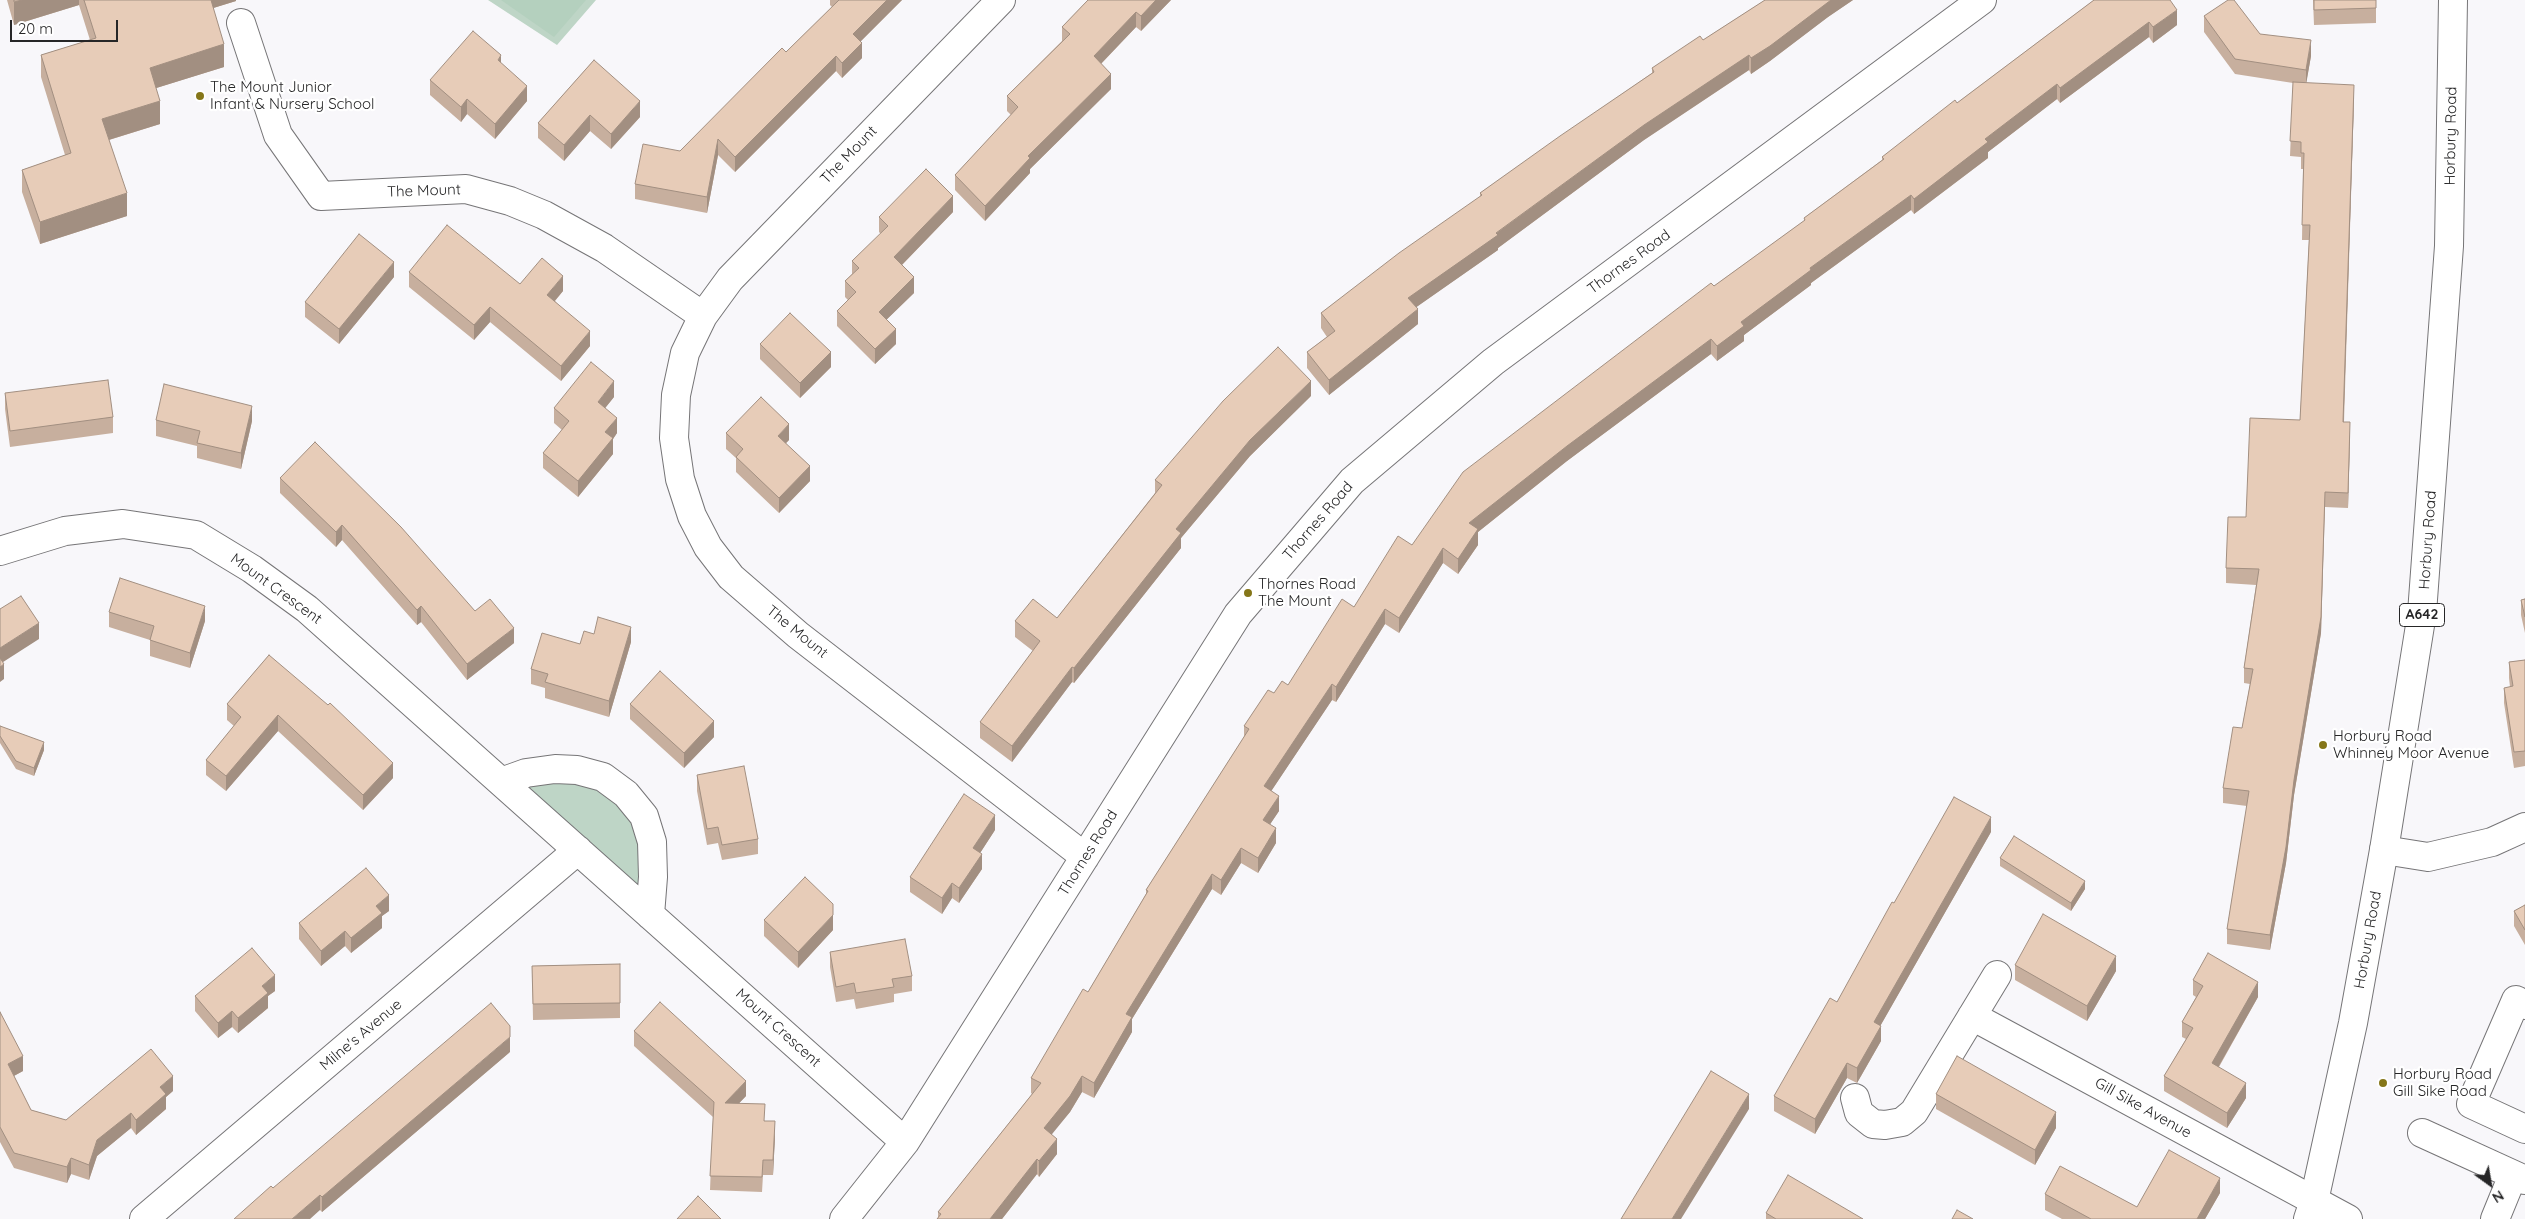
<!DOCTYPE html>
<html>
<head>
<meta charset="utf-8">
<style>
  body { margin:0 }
  #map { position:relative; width:2525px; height:1219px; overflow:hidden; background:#f8f7fa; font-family:Quicksand,sans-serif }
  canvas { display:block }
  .north { position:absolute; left:2465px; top:1159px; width:50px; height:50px; -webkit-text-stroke:4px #fff; paint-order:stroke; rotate:148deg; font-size:14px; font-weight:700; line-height:20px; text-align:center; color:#262627 }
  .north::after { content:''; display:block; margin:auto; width:18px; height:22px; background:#262627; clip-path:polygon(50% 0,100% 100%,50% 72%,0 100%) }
  .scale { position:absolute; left:10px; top:20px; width:108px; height:22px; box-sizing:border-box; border:2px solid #262627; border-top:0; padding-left:6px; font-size:15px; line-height:18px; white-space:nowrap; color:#262627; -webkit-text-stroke:4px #fff; paint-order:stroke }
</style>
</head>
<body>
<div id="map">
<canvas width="2525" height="1219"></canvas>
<div class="north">N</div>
<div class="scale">20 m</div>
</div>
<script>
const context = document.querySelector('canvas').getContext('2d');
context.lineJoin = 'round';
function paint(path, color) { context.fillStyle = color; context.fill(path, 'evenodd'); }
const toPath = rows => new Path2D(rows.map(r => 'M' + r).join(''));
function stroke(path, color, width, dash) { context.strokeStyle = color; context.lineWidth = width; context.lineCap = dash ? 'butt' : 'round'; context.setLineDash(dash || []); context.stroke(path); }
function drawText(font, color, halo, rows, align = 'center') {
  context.font = font + ' Quicksand,sans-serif'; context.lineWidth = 4.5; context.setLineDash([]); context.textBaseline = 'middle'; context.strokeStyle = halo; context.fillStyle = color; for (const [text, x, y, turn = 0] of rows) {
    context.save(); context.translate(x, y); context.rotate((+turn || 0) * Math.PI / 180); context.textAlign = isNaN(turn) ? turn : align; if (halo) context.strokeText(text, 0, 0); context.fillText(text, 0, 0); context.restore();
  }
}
paint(toPath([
  [488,0,596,0,557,45],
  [577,770,644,816,650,915,501,782]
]), '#bed5c6');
paint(toPath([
  [501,0,586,0,554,37]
]), '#b4d0be');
const minor = toPath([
  [1001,0,730,279,703,316,685,353,676,395,674,438,680,479,692,516,708,547,731,577,798,635,1085,857],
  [241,23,278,135,321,196,466,189,510,201,544,215,604,248,703,316],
  [0,551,65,531,123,524,196,535,252,569,307,609,905,1142],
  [501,782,526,773,555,769,577,770,603,777,626,794,644,816,652,842,653,877,650,915],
  [2384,850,2428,857,2492,842,2525,827],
  [2525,1005,2516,1000,2471,1104,2525,1129],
  [1972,1016,2348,1219],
  [1855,1098,1859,1113,1873,1124,1885,1125,1902,1122,1914,1112,1997,975],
  [2422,1133,2525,1180],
  [144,1219,578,850],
  [844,1219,905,1142,1238,614,1352,481,1493,362,1982,0],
  [2495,1219,2513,1175]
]);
const highway = toPath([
  [2308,1219,2314,1201,2353,1023,2384,850,2422,613,2449,246,2453,0]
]);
stroke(minor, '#767577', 30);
stroke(highway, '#767577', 30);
stroke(minor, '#fff', 28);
stroke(highway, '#fff', 28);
paint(toPath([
  [7,0,236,0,236,1,213,8,224,67,156,88,160,124,109,140,127,216,40,244,22,192,22,170,65,155,41,77,41,55,90,40,79,5,14,25],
  [830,0,902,0,861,41,862,58,842,78,836,71,735,172,718,155,707,213,635,199,635,184,680,151,786,52,832,7,830,5],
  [1088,0,1171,0,1141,31,1136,27,1101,64,1111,89,1030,169,1030,173,985,221,955,190,955,175,1011,115,1007,111,1007,96,1062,41,1062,27],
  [1765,0,1853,0,1828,17,1770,61,1751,74,1749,70,1644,140,1498,248,1498,250,1416,307,1418,324,1329,395,1307,368,1307,352,1327,337,1321,328,1321,313,1480,197,1480,193,1652,73,1652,68,1703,40],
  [2094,0,2177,25,2153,43,2149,37,2060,103,2057,99,1988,152,1988,158,1914,214,1911,210,1811,283,1811,285,1744,335,1744,341,1717,361,1711,354,1567,461,1478,532,1478,545,1458,574,1443,563,1399,633,1385,624,1336,702,1332,700,1271,791,1279,811,1270,824,1276,843,1258,873,1241,863,1221,895,1212,889,1132,1019,1132,1032,1094,1098,1082,1092,1070,1112,1051,1134,1057,1154,1039,1177,1037,1174,1002,1219,937,1219,938,1218,938,1212,1032,1094,1031,1093,1031,1078,1088,992,1146,894,1146,890,1244,737,1244,726,1274,693,1288,685,1354,607,1412,545,1714,286,1804,221,1804,218,1882,160,1882,157,1957,103],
  [2313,0,2376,0,2376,23,2314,25],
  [2204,16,2260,34,2311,56,2306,83,2354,100,2344,422,2350,437,2348,508,2325,507,2321,633,2294,795,2286,863,2270,950,2227,944,2227,929,2247,806,2223,803,2223,788,2242,728,2250,684,2244,683,2244,668,2256,585,2226,583,2226,568,2246,517,2300,420,2309,240,2302,240,2303,169,2301,169,2301,157,2290,156,2293,83,2235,74,2204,32],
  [594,60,640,117,611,149,590,131,564,161,538,138,538,123],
  [501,63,527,101,495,139,467,114,461,122,430,95,430,80],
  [953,212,902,265,914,293,886,320,896,344,875,364,837,326,837,311,848,300,845,297,845,281,852,274,852,261,881,234,879,232,879,217],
  [409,272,563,291,555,301,590,346,561,381,490,322,474,340,409,287],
  [394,277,339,344,305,317,305,302],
  [760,344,831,367,800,398,760,359],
  [5,393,113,417,113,433,10,447,5,409],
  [1311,396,1250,456,1181,538,1181,548,1074,683,1072,682,1012,762,980,738,980,722,1033,651,1015,637,1015,621,1057,618,1155,493,1155,480],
  [614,397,605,408,617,433,613,439,613,454,578,497,543,468,543,453,562,430,554,423,554,408],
  [156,420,252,421,241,469,197,458,197,446,156,436],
  [726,433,789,440,786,443,810,481,779,513,736,472,736,458,726,449],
  [280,478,475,611,514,643,467,680,421,622,417,625,342,540,336,547,280,493],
  [2525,599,2525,633,2521,615,2521,600],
  [109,612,205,621,190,668,150,656,150,640,109,627],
  [594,634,631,642,609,717,545,698,545,688,531,684,531,669,580,644],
  [269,655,393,778,363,810,278,731,226,791,206,775,206,760,234,726,227,720,227,704],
  [2525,660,2525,766,2514,768,2504,703,2504,688,2510,687,2509,678,2509,662],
  [630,704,714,737,684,768,630,719],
  [0,726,44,750,34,776,16,769,0,743],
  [697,775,758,839,758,854,722,860,718,843,707,845,697,791],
  [995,830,980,853,982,869,959,903,952,898,942,914,910,892,910,877],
  [1991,832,1880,1026,1881,1041,1857,1083,1847,1078,1815,1134,1774,1111,1774,1096,1837,1002,1894,903],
  [2000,858,2085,889,2071,911,2000,866],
  [2525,905,2525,945,2514,926,2514,911],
  [389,911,382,916,382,928,351,953,345,946,321,966,299,939,299,923],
  [764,920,833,930,798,968,764,936],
  [830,952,912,976,912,991,894,994,894,1002,856,1009,854,999,836,1002,830,967],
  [620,964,620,1018,533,1020,532,966],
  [2015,965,2116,971,2087,1021,2015,980],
  [2193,980,2258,997,2219,1067,2246,1098,2227,1128,2164,1091,2164,1076,2186,1039,2182,1037,2182,1022,2196,997,2193,995],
  [275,991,268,996,268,1008,238,1033,232,1027,218,1038,195,1011,195,996],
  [0,1012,23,1071,14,1076,31,1110,66,1120,173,1091,166,1097,166,1109,136,1135,131,1128,97,1156,89,1180,71,1174,67,1183,14,1168,0,1142],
  [634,1031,746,1096,739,1103,765,1121,775,1136,773,1175,763,1175,762,1192,710,1190,713,1117,634,1046],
  [510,1052,322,1212,320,1210,273,1188],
  [1936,1094,2056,1128,2035,1165,1936,1109],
  [2220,1193,2205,1219,2062,1219,2045,1210,2045,1194,2137,1207],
  [1766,1213,1863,1219,1766,1219]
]), '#c7af9e');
paint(toPath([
  [22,0,79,0,79,5,14,25,14,2],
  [207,0,236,0,236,1,207,10],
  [887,0,902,0,853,49,853,34],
  [1156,0,1171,0,1141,31,1141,16],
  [1831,0,1853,0,1828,17,1770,61,1751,74,1751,58],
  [2177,10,2177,25,2153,43,2153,27],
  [1136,12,1136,27,1094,71,1094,56],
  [2149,22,2149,37,2060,103,2060,88],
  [2311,40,2311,56,2306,85,2306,70],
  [862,43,862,58,842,78,842,63],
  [224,44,224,67,150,90,150,68],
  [501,55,501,71,498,60],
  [1749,55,1749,70,1644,140,1498,248,1498,250,1408,313,1408,298,1644,125],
  [836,56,836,71,735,172,735,157],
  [1111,74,1111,89,1030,169,1030,173,985,221,985,206,1028,156],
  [2057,84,2057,99,1988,152,1988,158,1914,214,1914,199,1985,139],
  [2354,85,2354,100,2343,437,2343,422],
  [527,86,527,101,495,139,495,124],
  [467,99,467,114,461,122,461,107],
  [160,101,160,124,102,142,102,119],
  [640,101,640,117,611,149,611,134],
  [590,115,590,131,564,161,564,145],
  [718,139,718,155,707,213,707,197],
  [127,193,127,216,40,244,40,222],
  [1911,195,1911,210,1811,283,1811,285,1744,335,1744,341,1717,361,1717,346,1741,322,1810,268],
  [953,196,953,212,894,273,894,257],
  [394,262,394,277,339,344,339,329],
  [563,276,563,291,547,310,547,295],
  [914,277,914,293,879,327,879,312],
  [490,307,490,322,474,340,474,325],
  [1418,309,1418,324,1329,395,1329,380],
  [896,329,896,344,875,364,875,349],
  [590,331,590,346,561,381,561,366],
  [1711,339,1711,354,1567,461,1478,532,1478,545,1458,574,1458,559,1469,523,1567,446],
  [831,352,831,367,800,398,800,383],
  [614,381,614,397,598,417,598,402],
  [1311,381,1311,396,1250,456,1181,538,1181,548,1074,683,1074,668,1176,529,1250,440],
  [252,406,252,421,241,469,241,453],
  [617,418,617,433,613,439,613,454,578,497,578,481,605,432],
  [2350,422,2350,437,2348,508,2348,493],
  [789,424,789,440,778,451,778,436],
  [810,466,810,481,779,513,779,498],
  [2325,492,2321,633,2294,795,2286,863,2270,950,2270,935],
  [342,525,342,540,336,547,336,532],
  [1443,548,1443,563,1399,633,1399,618],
  [205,606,205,621,190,668,190,653],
  [421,606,421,622,417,625,417,610],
  [1385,609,1385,624,1336,702,1336,687],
  [39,623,39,639,0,664,0,648],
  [631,627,631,642,609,717,609,701],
  [514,628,514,643,467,680,467,664],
  [4,664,4,679,0,682,0,667],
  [1072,667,1072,682,1012,762,1012,746],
  [1332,684,1332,700,1264,802,1264,786],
  [278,715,278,731,226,791,226,776],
  [714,721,714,737,684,768,684,753],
  [44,742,44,750,34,776,34,768],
  [393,763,393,778,363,810,363,795],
  [1279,796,1279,811,1263,835,1263,820],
  [995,815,995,830,973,864,973,848],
  [1991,817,1991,832,1874,1037,1874,1022],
  [1276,828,1276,843,1258,873,1258,858],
  [1241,848,1241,863,1221,895,1221,880],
  [982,854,982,869,959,903,959,888],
  [1212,874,1212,889,1132,1019,1132,1032,1094,1098,1094,1083,1126,1014],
  [2085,881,2085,889,2071,911,2071,903],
  [952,883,952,898,942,914,942,898],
  [389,895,389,911,382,916,382,928,351,953,351,938,376,906],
  [833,915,833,930,798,968,798,952],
  [345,931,345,946,321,966,321,951],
  [2116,956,2116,971,2087,1021,2087,1006],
  [275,975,275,991,268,996,268,1008,238,1033,238,1018,262,986],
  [2258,982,2258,997,2212,1078,2212,1063],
  [232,1011,232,1027,218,1038,218,1023],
  [1881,1026,1881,1041,1857,1083,1857,1068],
  [510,1037,510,1052,322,1212,322,1197],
  [23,1056,23,1071,8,1079,8,1064],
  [1847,1063,1847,1078,1815,1134,1815,1119],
  [173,1076,173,1091,166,1097,166,1109,136,1135,136,1120,160,1087],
  [1082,1076,1082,1092,1070,1112,1044,1144,1044,1128],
  [746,1081,746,1096,725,1118,725,1103],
  [2246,1083,2246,1098,2227,1128,2227,1113],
  [1749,1094,1749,1109,1681,1219,1672,1219],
  [2056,1112,2056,1128,2035,1165,2035,1150],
  [131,1113,131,1128,97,1156,89,1180,89,1165,97,1140],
  [775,1121,775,1136,773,1175,773,1160],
  [1057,1139,1057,1154,1039,1177,1039,1161],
  [71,1158,71,1174,67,1183,67,1167],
  [1037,1159,1037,1174,1002,1219,990,1219],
  [2220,1178,2220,1193,2205,1219,2197,1219],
  [320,1195,320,1210,310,1219,292,1219]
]), '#a28f81');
const building = toPath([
  [14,0,22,0,14,2,14,0],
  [84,0,211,0,224,44,150,68,160,101,102,119,127,193,40,222,22,170,71,153,41,55,96,38,84,0],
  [839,0,887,0,853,34,862,43,842,63,836,56,735,157,718,139,707,197,635,184,643,144,680,151,782,48,786,52,839,0],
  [1088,0,1156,0,1141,16,1136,12,1094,56,1111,74,1028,156,1030,158,985,206,955,175,1018,107,1007,96,1070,34,1062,27,1088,0],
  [1765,0,1831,0,1770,46,1751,58,1749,55,1644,125,1496,233,1498,235,1408,298,1418,309,1329,380,1307,352,1335,331,1321,313,1399,253,1482,195,1480,193,1560,136,1654,72,1652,68,1700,36,1703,40,1765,0],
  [2094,0,2170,0,2177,10,2153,27,2149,22,2060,88,2057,84,1985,139,1988,142,1914,199,1911,195,1810,268,1811,270,1741,322,1744,326,1717,346,1711,339,1567,446,1469,523,1478,529,1458,559,1443,548,1399,618,1385,609,1336,687,1332,684,1264,786,1279,796,1263,820,1276,828,1258,858,1241,848,1221,880,1212,874,1126,1014,1132,1017,1094,1083,1082,1076,1070,1096,1044,1128,1057,1139,1039,1161,1037,1159,990,1219,937,1219,941,1214,938,1212,1041,1083,1031,1078,1083,989,1088,992,1148,891,1146,890,1249,729,1244,726,1268,690,1274,693,1282,681,1288,685,1342,599,1354,607,1398,536,1412,545,1463,472,1711,283,1714,286,1805,220,1804,218,1884,159,1882,157,1955,100,1957,103,2094,0],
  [2228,0,2234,0,2260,34,2311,40,2306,70,2235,59,2204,16,2228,0],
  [2314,0,2376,0,2376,8,2314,10,2314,0],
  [473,31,501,55,498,60,527,86,495,124,467,99,461,107,430,80,473,31],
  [594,60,640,101,611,134,590,115,564,145,538,123,594,60],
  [2293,82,2354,85,2343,422,2350,422,2348,493,2325,492,2321,617,2294,780,2286,847,2270,935,2227,929,2249,791,2223,788,2233,727,2242,728,2253,669,2244,668,2259,569,2226,568,2228,517,2246,517,2250,418,2300,420,2310,225,2302,225,2304,153,2301,153,2301,142,2290,141,2293,82],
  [926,169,953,196,894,257,914,277,879,312,896,329,875,349,837,311,856,292,845,281,859,268,852,261,888,226,879,217,926,169],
  [447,225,520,284,542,258,563,276,547,295,590,331,561,366,490,307,474,325,409,272,447,225],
  [359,234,394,262,339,329,305,302,359,234],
  [790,313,831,352,800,383,760,344,790,313],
  [1278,347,1311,381,1250,440,1176,529,1181,533,1074,668,1072,667,1012,746,980,722,1040,641,1015,621,1033,599,1057,618,1162,485,1155,480,1223,401,1278,347],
  [591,362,614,381,598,402,617,418,605,432,613,438,578,481,543,453,569,421,554,408,591,362],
  [108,380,113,417,10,431,5,393,108,380],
  [164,384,252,406,241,453,197,443,200,431,156,420,164,384],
  [761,397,789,424,778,436,810,466,779,498,736,457,743,449,726,433,761,397],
  [315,442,401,527,475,611,490,599,514,628,467,664,421,606,417,610,342,525,336,532,280,478,315,442],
  [120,578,205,606,190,653,150,640,154,626,109,612,120,578],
  [21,596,39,623,0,648,0,609,21,596],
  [2525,599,2525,617,2521,600,2525,599],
  [598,617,631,627,609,701,545,682,548,674,531,669,542,633,580,644,584,631,594,634,598,617],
  [269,655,328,705,330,703,393,763,363,795,278,715,226,776,206,760,241,717,227,704,269,655],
  [0,658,4,664,0,667,0,658],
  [2525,660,2525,751,2514,752,2504,688,2513,686,2509,662,2525,660],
  [660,671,714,721,684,753,630,704,660,671],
  [0,726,44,742,34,768,16,761,0,736,0,726],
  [744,766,758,839,722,845,718,827,707,829,697,775,744,766],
  [964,794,995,815,973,848,982,854,959,888,952,883,942,898,910,877,964,794],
  [1954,797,1991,817,1874,1022,1881,1026,1857,1068,1847,1063,1815,1119,1774,1096,1830,998,1837,1002,1892,902,1894,903,1954,797],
  [2014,836,2085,881,2071,903,2000,858,2014,836],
  [366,868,389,895,376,906,382,913,351,938,345,931,321,951,299,923,366,868],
  [805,877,833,904,833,915,798,952,764,920,805,877],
  [2525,905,2525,930,2514,911,2525,905],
  [2043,914,2116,956,2087,1006,2015,965,2043,914],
  [905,939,912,976,892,979,894,987,856,993,854,983,836,987,830,952,905,939],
  [252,948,275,975,262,986,268,993,238,1018,232,1011,218,1023,195,996,252,948],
  [2208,953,2258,982,2212,1063,2246,1083,2227,1113,2164,1076,2193,1028,2182,1022,2203,986,2193,980,2208,953],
  [620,964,620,1003,533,1004,532,966,620,964],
  [660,1002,746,1081,725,1103,765,1104,764,1121,775,1121,773,1160,763,1160,762,1177,710,1176,714,1102,634,1031,660,1002],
  [491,1003,510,1026,510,1037,322,1197,320,1195,292,1219,234,1219,271,1186,273,1188,491,1003],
  [0,1012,23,1056,8,1064,31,1110,66,1120,151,1049,173,1076,160,1087,166,1094,136,1120,131,1113,97,1140,89,1165,71,1158,67,1167,14,1153,0,1127,0,1012],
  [1957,1056,2056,1112,2035,1150,1936,1094,1957,1056],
  [1711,1071,1749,1094,1672,1219,1621,1219,1711,1071],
  [2169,1150,2220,1178,2197,1219,2091,1219,2045,1194,2060,1166,2137,1207,2169,1150],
  [1788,1175,1863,1219,1776,1219,1766,1213,1788,1175],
  [698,1196,721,1219,677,1219,698,1196],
  [1957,1210,1973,1219,1952,1219,1957,1210]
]);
paint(building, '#e7ccb8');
stroke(building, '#a28f81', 1);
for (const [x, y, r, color] of [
  [200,96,5,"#857619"],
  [1248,593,5,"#857619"],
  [2323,745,5,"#857619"],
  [2383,1083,5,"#857619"]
]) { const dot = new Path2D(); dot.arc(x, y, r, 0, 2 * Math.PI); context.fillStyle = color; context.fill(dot); stroke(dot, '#fff', 2); }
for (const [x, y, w] of [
  [2422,615,45]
]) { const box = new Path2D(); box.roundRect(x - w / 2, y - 11.5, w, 23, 4); context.fillStyle = '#fff'; context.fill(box); stroke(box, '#262627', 1); }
drawText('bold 14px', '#262627', null, [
  ["A642",2422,615]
]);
drawText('15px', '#262627', '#fff', [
  ["The Mount Junior",210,87],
  ["Infant & Nursery School",210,104],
  ["Thornes Road",1258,584],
  ["The Mount",1258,601],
  ["Horbury Road",2333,736],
  ["Whinney Moor Avenue",2333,753],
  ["Horbury Road",2393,1074],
  ["Gill Sike Road",2393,1091]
], 'left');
drawText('15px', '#262627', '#fff', [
  ["Horbury Road",2451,136,-89],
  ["The Mount",849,155,-46],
  ["The Mount",424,191,-2],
  ["Thornes Road",1629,262,-36],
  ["Thornes Road",1318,521,-49],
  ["Horbury Road",2428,540,-86],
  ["Mount Crescent",276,589,36],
  ["The Mount",797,632,39],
  ["Thornes Road",1088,853,-58],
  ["Horbury Road",2368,940,-80],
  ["Mount Crescent",778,1028,42],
  ["Milne's Avenue",361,1035,-40],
  ["Gill Sike Avenue",2143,1108,29]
]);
</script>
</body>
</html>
